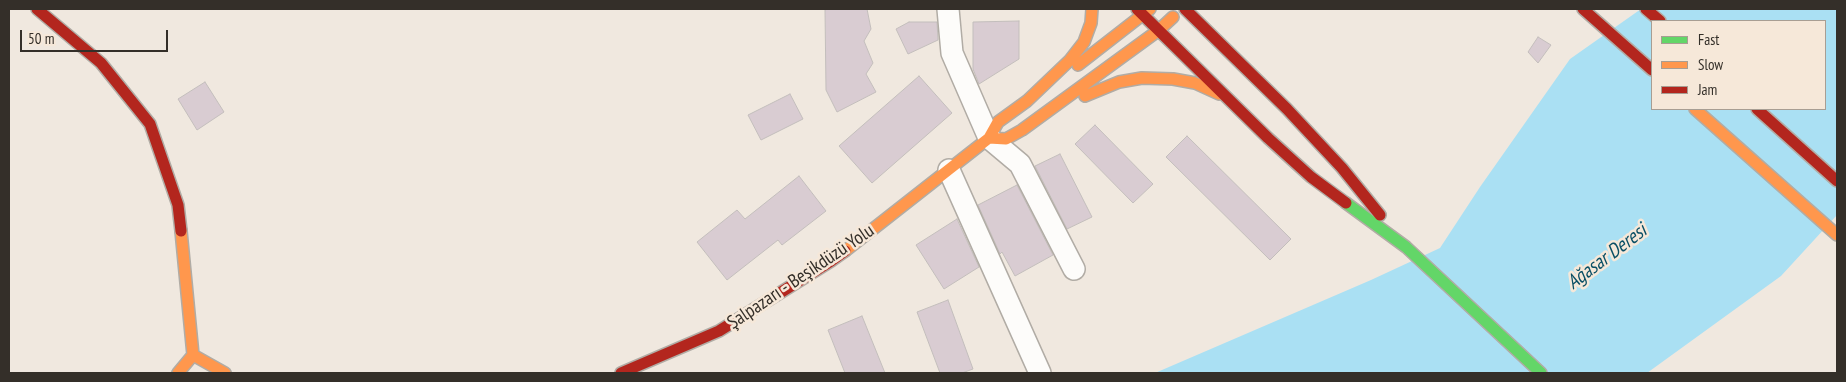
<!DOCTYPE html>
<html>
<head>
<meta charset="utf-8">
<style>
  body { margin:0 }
  #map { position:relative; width:1846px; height:382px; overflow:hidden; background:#f0e8df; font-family:"PT Sans Narrow",sans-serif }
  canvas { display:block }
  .frame { position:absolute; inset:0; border:10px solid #342f29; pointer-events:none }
  .legend { position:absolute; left:1651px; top:20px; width:175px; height:90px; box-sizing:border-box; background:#f6e8d9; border:1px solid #a89e93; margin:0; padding:6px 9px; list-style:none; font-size:15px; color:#342f29 }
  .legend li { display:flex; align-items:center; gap:10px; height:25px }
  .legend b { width:25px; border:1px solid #a89e93 }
  .scale { position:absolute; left:20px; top:30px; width:148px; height:22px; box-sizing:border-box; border:2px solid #342f29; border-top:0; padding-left:6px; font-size:15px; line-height:18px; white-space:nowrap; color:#342f29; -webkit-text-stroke:4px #f6e8d9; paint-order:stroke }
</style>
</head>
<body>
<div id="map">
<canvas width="1846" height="382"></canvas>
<div class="frame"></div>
<ul class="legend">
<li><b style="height:6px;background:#63d668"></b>Fast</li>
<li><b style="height:6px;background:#ff974d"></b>Slow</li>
<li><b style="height:6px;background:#b3261e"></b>Jam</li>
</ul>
<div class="scale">50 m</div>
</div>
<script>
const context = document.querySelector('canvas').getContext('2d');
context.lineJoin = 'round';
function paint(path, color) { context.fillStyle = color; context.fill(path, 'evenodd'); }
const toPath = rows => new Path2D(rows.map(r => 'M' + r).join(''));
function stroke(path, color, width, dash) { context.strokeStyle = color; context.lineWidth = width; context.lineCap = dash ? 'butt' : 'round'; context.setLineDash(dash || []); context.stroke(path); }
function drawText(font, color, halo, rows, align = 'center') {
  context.font = font + ' "PT Sans Narrow",sans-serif'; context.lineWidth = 5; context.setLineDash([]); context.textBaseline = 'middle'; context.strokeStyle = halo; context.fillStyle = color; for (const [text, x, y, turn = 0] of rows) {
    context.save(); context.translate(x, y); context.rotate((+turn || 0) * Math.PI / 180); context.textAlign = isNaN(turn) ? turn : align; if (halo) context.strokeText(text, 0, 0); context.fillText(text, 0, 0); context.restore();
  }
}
paint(toPath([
  [1641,9,1837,9,1837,215,1781,276,1647,373,1155,373,1371,280,1440,248,1480,187,1570,59],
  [1652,21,1825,21,1825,109,1652,109]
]), '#aae0f3');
const building = toPath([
  [825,9,867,9,871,29,864,41,873,63,866,74,876,92,837,112,826,90,825,9],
  [1019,21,1019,59,979,84,973,69,973,22,1019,21],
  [909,22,937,22,938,40,908,54,896,29,909,22],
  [1538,37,1551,45,1538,63,1528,52,1538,37],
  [919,76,952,113,872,183,839,146,919,76],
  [205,82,224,112,197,130,178,99,205,82],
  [790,94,803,119,761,140,748,115,790,94],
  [1095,125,1153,184,1133,203,1075,144,1095,125],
  [1187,136,1291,239,1270,260,1166,157,1187,136],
  [1060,154,1092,217,1067,229,1035,166,1060,154],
  [799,176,826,211,782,245,778,240,727,280,697,242,737,210,745,219,799,176],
  [1017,185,1053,255,1015,276,1002,252,1000,254,978,205,1017,185],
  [957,219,979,267,944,289,916,245,957,219],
  [948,300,973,369,962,373,940,373,917,312,948,300],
  [862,316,885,373,845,373,828,330,862,316]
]);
paint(building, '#d9ccd2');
stroke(building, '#c3bebc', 1);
const street = toPath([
  [948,9,952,53,989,138,1020,164,1074,269],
  [949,170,1040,373]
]);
const fast = toPath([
  [1346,203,1406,247,1541,373]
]);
const slow = toPath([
  [1078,65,1150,9],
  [1085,96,1119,82,1142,78,1173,79,1195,83,1219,94],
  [1695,109,1837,235],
  [989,138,1006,139,1022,130,1159,30,1173,17],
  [845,251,989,138,998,122,1027,101,1070,60,1084,42,1091,23,1092,9],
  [193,355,225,373],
  [178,373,193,355,181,231]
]);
const jam = toPath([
  [37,9,101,63,150,124,178,205,181,231],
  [1137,9,1268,138,1311,177,1346,203],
  [1185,9,1287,109,1342,168,1380,215],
  [1583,9,1652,70],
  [1646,9,1660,21],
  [1757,109,1837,181],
  [621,373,719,331,831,261,845,251]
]);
stroke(street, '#b1aca5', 24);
stroke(fast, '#b1aca5', 14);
stroke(slow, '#b1aca5', 14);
stroke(jam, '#b1aca5', 14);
stroke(street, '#fdfcfa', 21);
stroke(fast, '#63d668', 11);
stroke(slow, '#ff974d', 11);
stroke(jam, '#b3261e', 11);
drawText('19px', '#342f29', '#f6e8d9', [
  ["Şalpazarı - Beşikdüzü Yolu",801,277,-34]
]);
drawText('italic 20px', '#0a4f65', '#f6e8d9', [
  ["Ağasar Deresi",1607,257,-37]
]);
</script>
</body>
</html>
